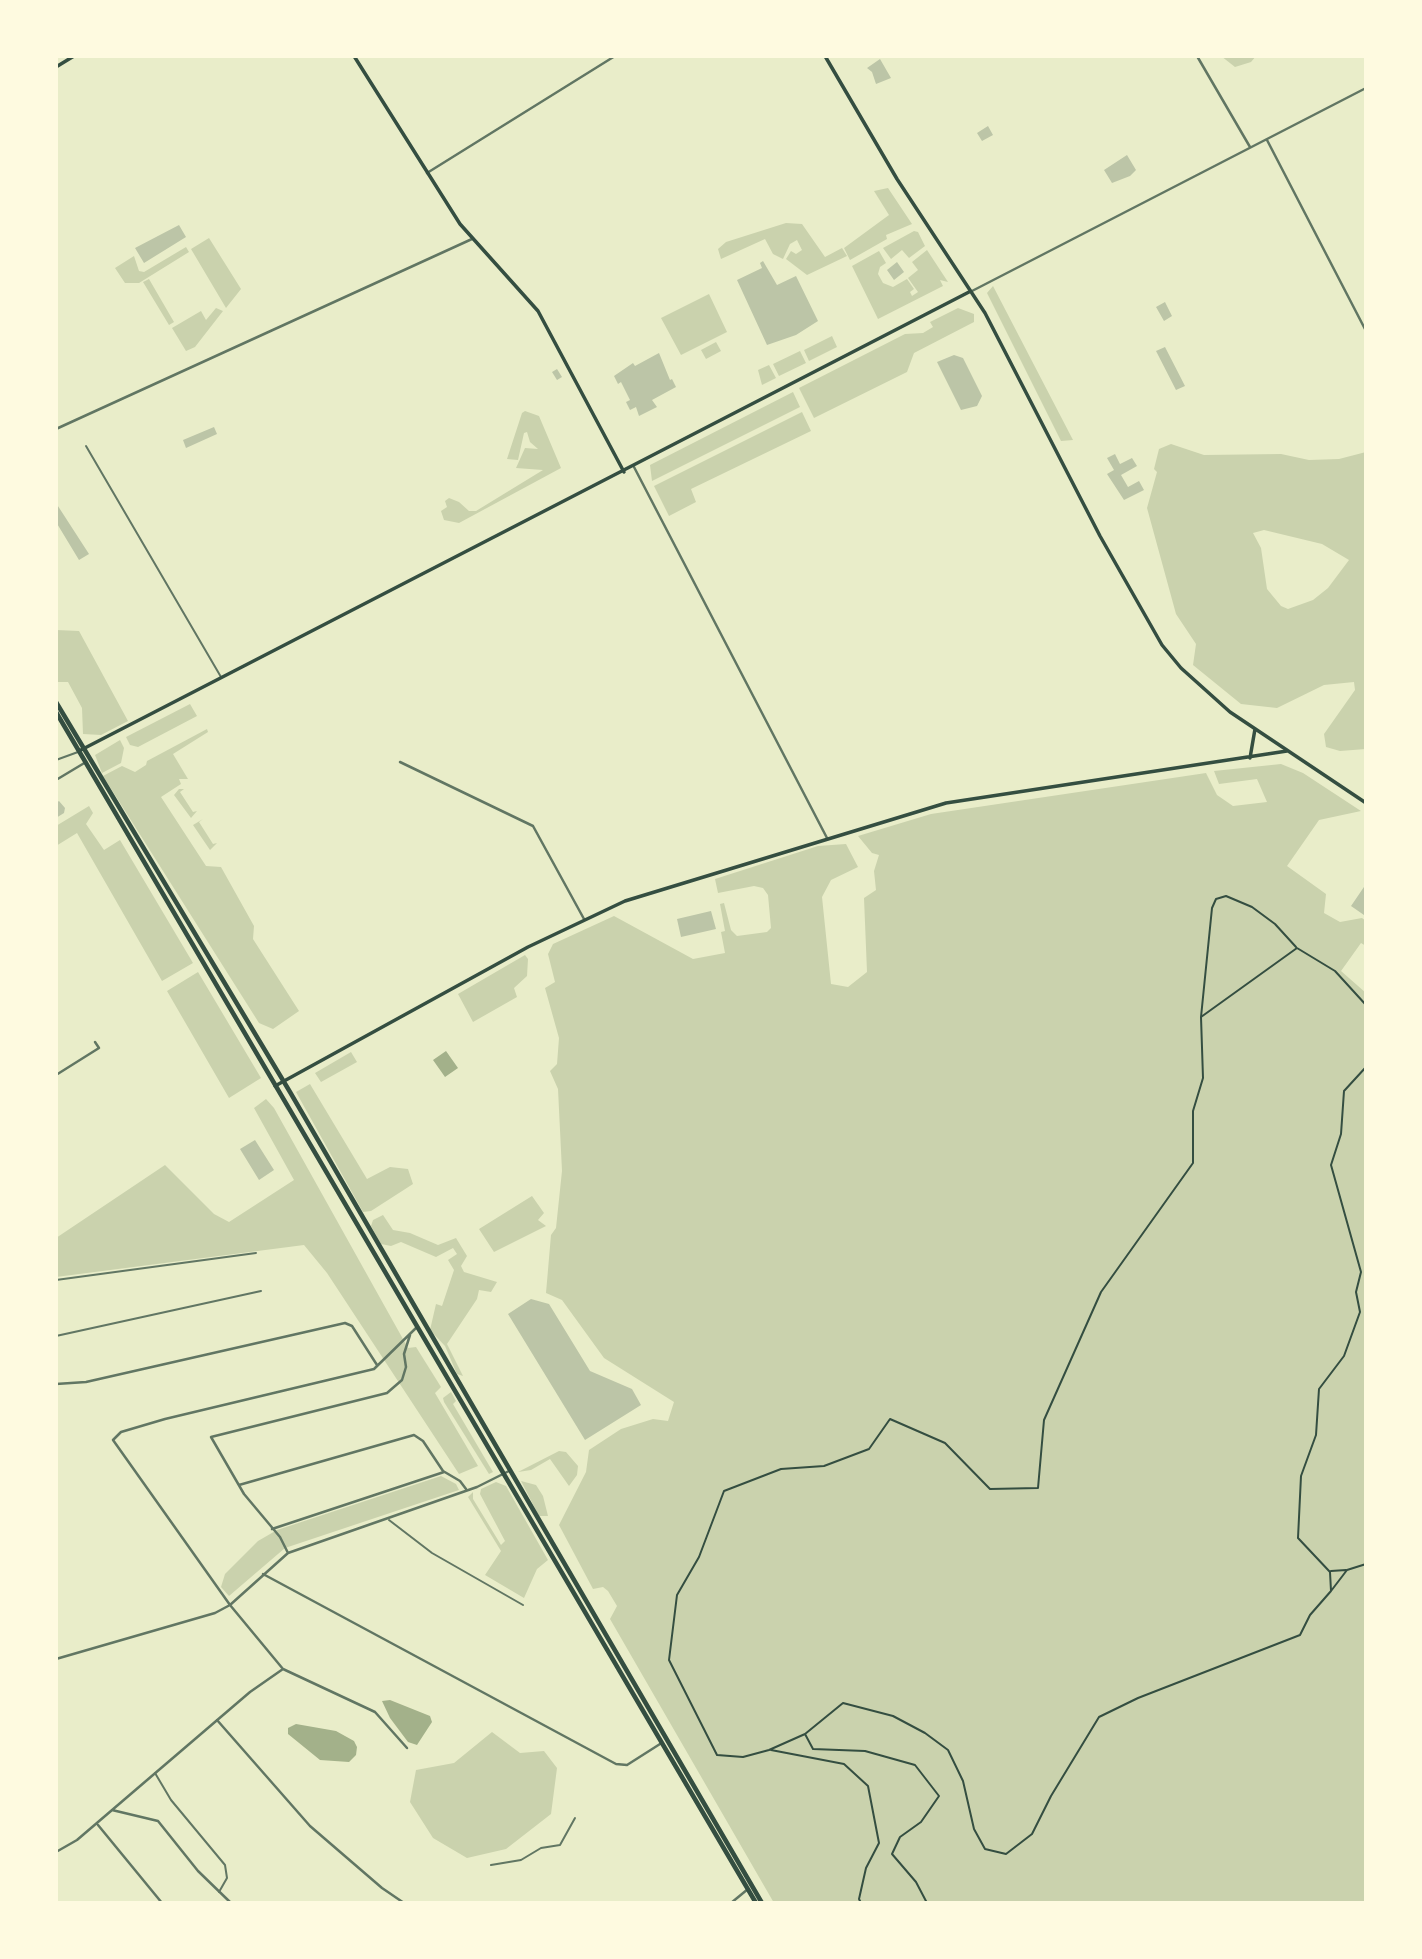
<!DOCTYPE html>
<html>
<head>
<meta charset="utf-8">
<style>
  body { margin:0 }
  #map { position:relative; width:1422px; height:1959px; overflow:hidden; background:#e9edc9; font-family:Arial,sans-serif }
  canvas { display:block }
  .frame { position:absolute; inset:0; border:58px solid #fefae0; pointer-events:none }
</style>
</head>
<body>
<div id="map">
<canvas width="1422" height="1959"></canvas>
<div class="frame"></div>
</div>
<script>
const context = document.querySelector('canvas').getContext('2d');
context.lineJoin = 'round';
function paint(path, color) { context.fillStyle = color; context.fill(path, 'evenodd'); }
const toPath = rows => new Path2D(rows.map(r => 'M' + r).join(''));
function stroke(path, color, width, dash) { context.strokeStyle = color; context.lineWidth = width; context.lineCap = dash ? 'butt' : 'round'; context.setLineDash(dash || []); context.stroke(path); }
paint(toPath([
  [1221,56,1256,56,1251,62,1235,67],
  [888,188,912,224,886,235,887,239,850,260,844,248,889,215,874,191],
  [786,223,802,224,825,257,842,248,847,256,807,275,786,259,791,251,796,254,802,250,797,240,790,244,783,259,773,254,765,239,721,259,718,249,726,242],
  [914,231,918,232,925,246,909,258,902,250,891,259,883,248],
  [209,238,241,289,226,308,191,249],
  [186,247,189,252,139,283,125,283,115,268,134,256,139,271,144,272],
  [927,250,948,282,940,280,943,286,878,319,852,266,879,251,886,263,880,267,878,274,883,283,893,287,907,279,914,289,910,292,912,296,918,292,908,278,918,270,912,262],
  [149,279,174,322,169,325,143,282],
  [993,286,1073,440,1061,441,987,293],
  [709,294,727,332,681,355,661,318],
  [216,308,223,311,195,347,186,351,172,328,201,311,206,320],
  [958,308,974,314,974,322,914,353,907,372,814,418,799,388,905,334,923,333,933,327,930,322],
  [832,336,837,347,809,361,804,350],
  [716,342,721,351,706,359,701,350],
  [800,351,806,363,779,376,773,364],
  [769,365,776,378,762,385,758,370],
  [793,392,800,407,652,481,650,465],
  [525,411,539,416,561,468,459,523,444,520,441,511,447,507,445,501,449,498,459,502,469,511,476,511,543,470,516,468,525,448,538,449,530,442,527,432,524,433,518,460,507,459,522,413],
  [802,412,811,431,691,489,696,502,669,516,654,486],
  [1171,444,1204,455,1281,454,1309,460,1339,459,1366,452,1366,749,1340,751,1326,747,1324,734,1355,690,1354,682,1324,685,1277,708,1241,704,1193,665,1196,644,1176,614,1147,508,1157,472,1154,469,1159,449],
  [1264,530,1322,544,1349,560,1328,588,1313,600,1288,609,1281,606,1267,589,1261,548,1253,533],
  [56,630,79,631,128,721,101,735,83,734,82,708,68,682,56,682],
  [190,704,197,716,138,747,130,745,126,737],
  [207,729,208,732,173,754,188,779,179,779,181,784,161,797,206,866,221,867,254,926,253,939,299,1011,273,1029,259,1023,103,776,122,766,135,772,146,765,147,761],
  [120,740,124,748,121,763,102,773,95,755],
  [1281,764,1303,773,1361,811,1319,820,1287,866,1326,894,1324,913,1340,922,1362,918,1366,921,1366,946,1361,943,1341,971,1366,993,1366,1903,774,1903,610,1619,617,1606,608,1591,603,1587,593,1589,559,1525,586,1472,589,1450,621,1429,653,1419,668,1421,674,1402,604,1358,562,1300,546,1293,551,1235,556,1228,562,1171,558,1089,550,1071,557,1064,559,1038,545,988,555,982,548,954,553,944,614,916,693,959,725,953,721,932,725,931,720,904,724,903,731,930,737,936,767,932,771,928,768,895,763,888,754,886,718,893,715,879,818,846,846,844,858,867,831,880,822,897,831,984,848,987,867,972,864,898,876,890,874,871,879,855,872,853,858,836,931,814,1206,773,1217,795,1233,806,1267,802,1257,779,1219,784,1214,771],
  [179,789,184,789,180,792,193,812,197,811,191,818,174,795],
  [89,806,93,813,86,824,104,850,120,840,193,963,162,981,77,833,56,846,56,826],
  [203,819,199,822,213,844,217,843,210,850,193,825],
  [525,955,528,959,527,976,514,988,517,997,473,1022,458,994],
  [198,972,261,1078,229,1098,167,991],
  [351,1052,357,1062,321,1082,315,1073],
  [310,1084,367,1179,390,1167,408,1169,413,1184,371,1211,363,1212,296,1092],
  [266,1099,274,1108,408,1348,416,1347,441,1387,435,1393,478,1466,459,1474,327,1273,304,1245,56,1277,56,1238,165,1165,214,1214,229,1222,294,1180,254,1108],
  [532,1196,544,1213,538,1220,546,1226,494,1252,479,1229],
  [383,1215,393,1230,410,1233,438,1245,456,1238,467,1256,461,1266,464,1272,497,1282,491,1292,479,1290,477,1299,447,1344,463,1376,457,1374,445,1346,430,1330,436,1304,442,1306,454,1270,448,1260,457,1254,453,1248,436,1257,401,1242,391,1246,381,1244,371,1226,373,1220],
  [451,1392,456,1401,453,1404,493,1472,489,1474,444,1402,443,1398],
  [559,1451,566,1452,578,1466,577,1475,569,1486,550,1459,531,1470,518,1472],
  [441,1476,456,1484,459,1490,285,1548,229,1596,221,1587,225,1574,258,1541,277,1530],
  [521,1481,536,1485,543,1496,548,1516,539,1516],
  [496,1482,506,1486,548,1560,537,1569,524,1598,485,1575,501,1551,468,1497,473,1492,473,1499,501,1545,505,1541,480,1494,481,1489],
  [492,1732,520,1753,544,1751,557,1768,551,1814,506,1849,467,1858,433,1838,410,1802,416,1770,454,1763]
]), '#cad2ad');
paint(toPath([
  [446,1051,458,1068,445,1077,433,1060],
  [390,1700,430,1716,432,1722,417,1745,408,1742,390,1718,382,1701],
  [296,1724,336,1731,354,1741,357,1747,356,1755,349,1762,320,1760,288,1734,288,1728]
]), '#a3b18a');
paint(toPath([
  [880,59,891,78,876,84,872,72,867,68],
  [988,126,993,135,982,141,977,133],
  [1127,155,1136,170,1130,176,1112,183,1104,170],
  [179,225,186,237,144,263,135,248],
  [763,261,777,285,796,276,818,321,796,335,767,345,737,280,762,268,760,263],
  [897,262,904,272,894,280,887,270],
  [1165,302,1172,316,1164,321,1156,307],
  [1165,347,1185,386,1176,390,1156,351],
  [659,353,670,380,672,379,676,387,652,400,657,407,639,416,636,407,630,410,626,402,630,400,621,382,618,384,614,376,633,363,635,366],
  [954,355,963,358,982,396,977,406,961,410,937,362],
  [557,369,562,377,557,380,552,372],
  [214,427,217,434,186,448,183,440],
  [1115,454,1120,464,1132,458,1137,466,1121,475,1128,487,1139,481,1144,490,1124,500,1107,474,1114,470,1107,458],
  [56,503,89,554,79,560,56,522],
  [59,801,65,808,64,813,56,818,56,803],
  [1366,884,1366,912,1364,915,1351,906],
  [711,911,716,929,681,937,677,919],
  [255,1140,274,1170,259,1180,240,1149],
  [531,1299,549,1304,590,1371,632,1389,641,1405,585,1440,508,1314]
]), '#bcc5a7');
stroke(toPath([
  [1201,1017,1212,908,1216,899,1226,896,1252,907,1275,924,1296,947],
  [1366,1067,1344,1091,1341,1134,1331,1165,1361,1272,1356,1292,1360,1312,1344,1356,1319,1389,1316,1435,1301,1476,1298,1538,1330,1572,1331,1591,1347,1570,1366,1564],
  [1331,1571,1346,1570],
  [1331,1591,1310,1615,1300,1635,1138,1698,1099,1717,1051,1796,1032,1834,1006,1854,985,1849,974,1829,963,1781,948,1750,925,1733,893,1716,843,1703,805,1734,769,1750,743,1757,717,1755,669,1660,677,1595,699,1557,724,1491,781,1469,824,1466,869,1449,890,1419,945,1443,990,1489,1038,1488,1044,1420,1101,1292,1193,1163,1193,1111,1203,1078,1201,1017,1297,948,1335,971,1366,1005],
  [805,1734,813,1749,865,1751,915,1765,939,1796,921,1822,900,1837,892,1854,916,1882,927,1903],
  [771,1750,844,1764,868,1786,879,1843,866,1868,859,1899,861,1903]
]), '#344e41', 2);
stroke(toPath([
  [86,446,221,677],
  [56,760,78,752],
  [56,1280,256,1253],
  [56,1336,261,1291],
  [389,1520,432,1553,523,1605],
  [155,1773,171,1800,225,1865,227,1878,219,1892],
  [491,1865,521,1860,541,1848,560,1845,575,1818]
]), '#617663', 2);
stroke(toPath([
  [1197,56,1250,147],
  [1267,140,1366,331],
  [427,173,615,56],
  [972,291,1366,88],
  [56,429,472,239],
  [634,467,827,838],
  [400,762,533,826,584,919],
  [56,780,86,762],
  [56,1075,99,1048,95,1042],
  [56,1384,86,1382,345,1323,352,1326,377,1365],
  [239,1485,414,1435,423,1441,443,1471,460,1481,466,1489],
  [272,1529,444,1472],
  [288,1553,280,1537,244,1494,211,1437,387,1393,402,1380,406,1367,404,1354,410,1335],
  [263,1574,616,1764,627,1765,660,1744],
  [56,1659,215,1613,230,1605,288,1553,477,1487,509,1471],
  [217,1720,310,1826,382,1888,404,1903],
  [407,1748,375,1712,283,1669,230,1605,113,1440,121,1432,165,1419,374,1369,417,1327],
  [112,1810,158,1821,198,1871,231,1903],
  [98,1825,162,1903],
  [56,1852,77,1840,250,1692,283,1669],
  [731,1903,748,1889]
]), '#617663', 2.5);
stroke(toPath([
  [354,56,460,224,538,311,624,472],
  [825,56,897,179,985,313,1100,536,1162,645,1181,668,1230,712,1366,803],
  [56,67,74,56],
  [79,751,969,292],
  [1250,758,1255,729],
  [275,1086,528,947,625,901,946,803,1287,751]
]), '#344e41', 3.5);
stroke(toPath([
  [56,702,290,1092,762,1903],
  [56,712,756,1903]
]), '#344e41', 4.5);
</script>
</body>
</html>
